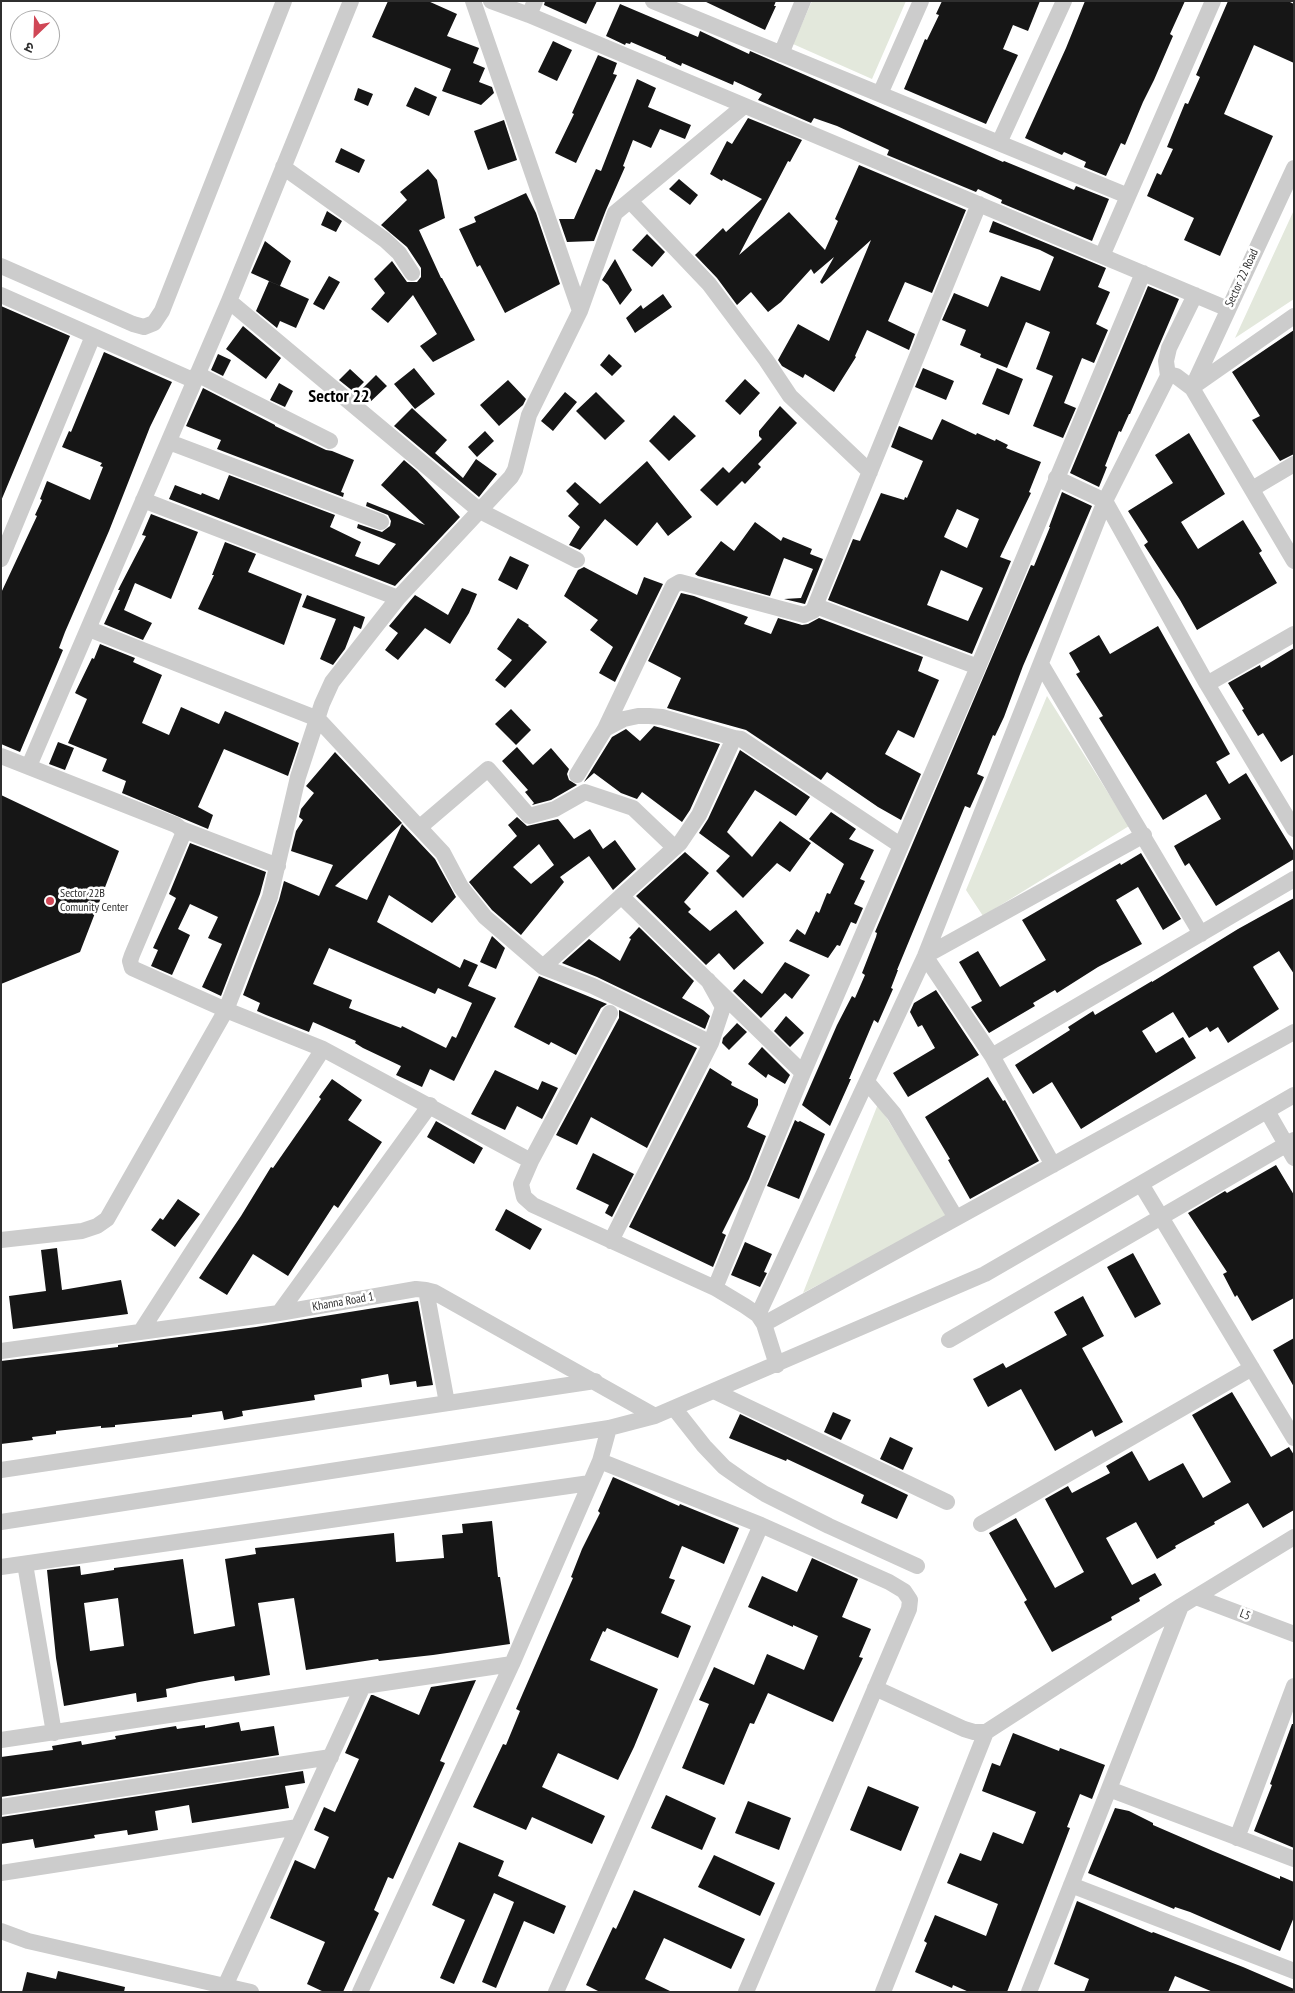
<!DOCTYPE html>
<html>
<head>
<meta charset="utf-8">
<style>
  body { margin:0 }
  #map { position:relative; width:1295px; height:1993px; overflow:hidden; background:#fff; font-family:"PT Sans Narrow","Noto Sans Devanagari",sans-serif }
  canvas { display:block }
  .frame { position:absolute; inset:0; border:2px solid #2f2f2f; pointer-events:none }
  .north { position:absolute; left:10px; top:10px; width:50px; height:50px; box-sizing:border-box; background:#fff; border:1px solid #acacac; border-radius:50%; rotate:204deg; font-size:14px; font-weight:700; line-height:20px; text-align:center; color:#2f2f2f }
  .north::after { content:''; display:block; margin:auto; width:18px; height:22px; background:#d04756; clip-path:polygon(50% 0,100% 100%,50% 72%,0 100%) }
</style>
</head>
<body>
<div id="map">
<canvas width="1295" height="1993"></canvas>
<div class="frame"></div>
<div class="north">उ</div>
</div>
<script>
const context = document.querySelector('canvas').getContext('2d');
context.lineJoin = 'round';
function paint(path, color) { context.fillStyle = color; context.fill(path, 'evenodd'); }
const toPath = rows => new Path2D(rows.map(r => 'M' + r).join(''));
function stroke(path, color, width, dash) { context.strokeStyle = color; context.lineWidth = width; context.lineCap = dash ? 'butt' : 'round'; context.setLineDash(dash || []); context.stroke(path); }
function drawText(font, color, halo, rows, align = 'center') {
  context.font = font + ' "PT Sans Narrow",sans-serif'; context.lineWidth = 5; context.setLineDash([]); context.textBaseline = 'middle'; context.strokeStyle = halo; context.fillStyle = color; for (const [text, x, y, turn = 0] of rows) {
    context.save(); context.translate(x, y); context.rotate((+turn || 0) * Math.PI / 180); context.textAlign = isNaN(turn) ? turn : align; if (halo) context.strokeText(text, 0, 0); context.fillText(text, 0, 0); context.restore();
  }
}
paint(toPath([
  [812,1,906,1,872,79,793,44],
  [1294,210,1294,299,1235,338],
  [1047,696,1129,826,983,916,966,890],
  [878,1104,948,1216,803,1293]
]), '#e3e8dc');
paint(toPath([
  [388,1,428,1,457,14,447,36,479,48,473,63,485,68,479,82,492,87,494,93,481,105,442,91,451,69,372,37],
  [545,1,597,1,586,24,544,5],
  [704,1,776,1,774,6,776,6,765,30],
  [942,1,1040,1,1028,31,1013,25,1003,49,1018,55,986,124,904,89,925,39,927,40,939,15,936,14],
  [1085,1,1185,1,1170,34,1173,36,1154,80,1143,102,1125,145,1121,143,1106,176,1084,167,1086,162,1064,152,1062,155,1025,138,1066,48],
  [1228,1,1288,1,1294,4,1294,63,1254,45,1224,114,1273,136,1220,256,1184,240,1194,218,1147,196,1157,173,1161,175,1173,149,1167,147,1185,103,1188,104,1200,77,1196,75],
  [620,4,698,37,700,31,749,54,750,51,803,74,1003,162,1004,161,1021,168,1074,190,1076,186,1109,199,1092,241,1001,203,1002,200,978,189,976,192,887,155,889,150,837,126,814,118,811,123,758,100,762,94,734,81,733,85,682,63,681,66,666,59,666,57,631,42,630,44,626,43,625,45,606,36],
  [553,41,572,50,557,81,538,72],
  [598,55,617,63,613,74,617,75,576,163,555,153,574,114,572,113],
  [637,79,656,88,648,107,691,125,685,139,660,129,651,148,633,140,623,166,625,167,606,210,594,241,567,242,559,219,574,219,596,169,601,171],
  [415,87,437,97,429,116,406,106],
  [358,88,373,94,368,106,354,100],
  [748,118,802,140,790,162,788,161,739,255,789,212,825,250,838,221,835,219,859,165,966,210,932,293,905,282,888,321,915,334,909,350,867,330,855,356,856,357,834,392,805,374,803,378,782,366,778,360,798,324,829,341,871,240,822,284,820,282,834,257,814,274,811,269,781,302,768,312,751,292,737,305,717,278,695,255,723,228,726,232,762,199,723,179,722,181,710,174,727,141,732,144],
  [504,120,517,160,488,170,474,131],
  [341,148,365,160,359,173,335,162],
  [428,169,437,180,445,218,419,230,441,278,442,278,475,340,433,362,420,346,437,334,413,295,388,323,371,309,385,293,374,279,392,261,407,282,417,282,421,277,421,268,407,247,381,225,407,200,400,192],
  [679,179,698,195,690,205,669,189],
  [526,193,536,213,560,284,505,313,480,265,477,267,459,229,476,222,474,217],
  [327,211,342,221,336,232,321,225],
  [993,221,1106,268,1098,287,1110,292,1096,324,1108,330,1094,363,1082,358,1064,403,1076,408,1063,438,1033,426,1053,376,1036,369,1050,332,1026,322,1007,368,980,357,981,354,960,345,966,330,942,320,954,293,988,307,1001,276,1040,291,1054,257,1040,250,989,232],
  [647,234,665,252,652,267,632,250],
  [265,241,291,261,280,286,251,273],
  [615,259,632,290,620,305,608,285,602,280],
  [329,276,340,282,324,310,313,304],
  [269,281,309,299,296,328,280,321,277,328,256,311],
  [1148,286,1179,299,1130,414,1129,414,1121,432,1119,431,1105,466,1107,467,1099,487,1070,473],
  [663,294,672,307,635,333,626,318,641,305,643,309],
  [1,306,70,336,1,501],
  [243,326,281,358,266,379,226,349],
  [1294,330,1294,454,1280,461,1252,420,1260,416,1232,372],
  [104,352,172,382,150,427,109,531,65,632,59,648,63,650,20,752,1,744,1,593,37,516,35,515,42,500,40,499,47,481,90,500,103,467,100,466,102,463,62,447,69,431,71,432],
  [218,354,231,360,223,376,211,370],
  [609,354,622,366,612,376,600,365],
  [414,368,435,394,415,409,394,384],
  [923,368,954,381,946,400,915,387],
  [997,368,1023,379,1009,415,982,404],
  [350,369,364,382,354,392,339,380],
  [376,375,387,386,368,404,358,393],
  [745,379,760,393,740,415,725,401],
  [508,380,526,399,523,405,499,426,480,405],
  [279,383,293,391,285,407,270,400],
  [203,388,275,425,275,426,326,450,332,451,354,460,341,492,344,493,343,497,217,449,221,440,186,426],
  [565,392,577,402,553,431,541,421],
  [596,392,625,421,605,440,576,411],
  [780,406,797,423,758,464,761,467,745,484,742,481,717,506,700,490,723,467,729,473,762,439,759,436,759,431],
  [412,408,447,440,435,453,463,478,476,459,497,474,479,497,394,426],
  [674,415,696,436,669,461,649,441],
  [942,419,976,435,977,433,995,441,996,439,1008,445,1006,448,1041,462,1029,492,1031,493,1000,557,1011,561,972,654,828,600,853,539,860,541,881,493,904,500,905,497,907,498,923,461,891,447,899,426,932,440],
  [957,509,979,519,967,548,944,537],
  [941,570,983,588,968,621,927,605],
  [485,431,494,441,477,457,468,447],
  [1189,433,1225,494,1181,522,1198,549,1243,520,1262,551,1259,553,1277,583,1197,630,1180,600,1144,545,1148,542,1128,511,1173,483,1155,455],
  [404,460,417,471,460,517,395,586,169,499,175,485,201,495,202,493,219,500,229,475,335,515,330,527,361,542,355,556,379,565,396,544,357,528,358,524,382,532,390,526,391,521,388,515,366,506,367,502,425,525,381,485],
  [647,461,692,517,668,536,657,522,637,546,605,519,580,550,569,545,580,527,568,516,579,504,566,491,575,482,600,504],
  [1062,492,1092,506,1023,666,1004,717,995,736,993,735,977,774,984,777,970,808,965,806,897,970,898,970,891,988,893,989,878,1023,874,1020,849,1079,851,1079,830,1126,802,1105,837,1025,852,996,855,998,865,975,862,973,876,937,877,933,875,932,1031,565,1034,566,1050,527,1049,527],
  [151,514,198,532,171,599,135,583,124,610,152,623,143,640,104,624,120,590,118,590,146,536,142,535],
  [755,522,781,541,783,537,812,549,810,554,823,559,805,604,784,599,801,598,813,569,784,558,770,596,698,576,695,574,721,541,734,551],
  [225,542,256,554,248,572,302,594,284,645,198,609,214,575,212,575],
  [510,556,529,565,517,590,498,580],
  [584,567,637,595,644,577,663,584,615,682,599,673,613,647,590,630,598,620,564,596,578,570],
  [462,588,477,594,469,613,450,644,425,628,398,660,385,650,398,633,389,626,415,595,448,615],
  [681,593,694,596,748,617,744,624,771,634,778,618,802,625,808,624,819,618,923,657,918,671,939,680,914,738,898,730,885,754,921,774,901,820,878,807,827,772,821,780,746,730,667,708,681,678,648,661],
  [307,595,365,617,361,629,354,626,345,649,333,665,320,659,336,619,302,607],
  [518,618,529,625,528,626,547,642,505,688,495,680,512,660,497,649],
  [1158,626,1230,754,1216,762,1229,784,1246,773,1294,852,1294,859,1216,906,1189,863,1185,866,1174,846,1221,819,1206,794,1163,820,1099,718,1103,716,1076,674,1080,672,1069,653,1099,635,1110,654],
  [100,644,135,658,133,662,162,675,142,723,169,735,181,707,219,724,225,711,299,743,288,776,224,749,198,807,213,815,208,829,122,793,126,781,102,771,107,759,68,743,87,699,75,693,92,658,94,659],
  [1294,648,1294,754,1281,762,1263,733,1258,736,1242,710,1244,709,1228,683,1260,665,1261,668],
  [511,709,531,730,516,745,495,724],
  [654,726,720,744,690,810,682,822,642,792,637,799,621,793,594,773,584,782,612,737,626,729,640,741],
  [58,742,74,748,65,770,49,764],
  [517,747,533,765,551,748,569,769,567,774,569,780,577,785,551,800,532,805,534,803,525,792,528,790,502,761],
  [740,750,810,797,796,816,755,790,727,832,752,857,780,821,811,843,790,872,777,863,743,898,716,871,730,856,699,833,708,819],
  [335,752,402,823,335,886,367,900,402,824,435,859,456,897,432,923,389,895,377,922,460,968,464,959,478,965,468,986,496,998,454,1081,430,1069,422,1087,396,1075,401,1066,363,1048,355,1043,356,1041,313,1022,309,1032,266,1015,257,1011,260,1003,243,995,279,900,284,881,319,896,333,865,291,851,296,831,303,820,299,817,301,809,314,793,306,786],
  [329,948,435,994,438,988,472,1003,456,1038,452,1036,446,1048,402,1026,401,1028,349,1008,352,1000,313,984],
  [1,795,119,851,80,952,1,984],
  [831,812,856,829,849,839,874,850,860,879,865,881,854,904,863,908,856,924,851,922,840,946,837,945,828,958,789,941,797,929,805,935,816,911,819,913,827,893,830,894,844,864,809,839],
  [517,817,527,826,558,819,574,839,590,829,603,849,615,840,636,869,613,890,589,856,560,877,564,882,521,935,492,910,469,882,517,836,508,825],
  [539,844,554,865,531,884,513,867],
  [190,843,266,872,260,894,221,996,202,987,222,944,208,938,218,917,190,904,178,929,190,935,172,975,151,966,158,950,153,948,176,898,169,894],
  [685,852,709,873,684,902,691,909,688,912,710,931,736,910,764,943,734,970,719,953,706,965,636,896],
  [1141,853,1181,919,1163,930,1138,887,1116,900,1142,944,1098,967,1057,993,1055,990,1033,1003,1035,1006,989,1033,971,1007,982,1001,959,962,978,951,1000,987,1046,960,1022,920,1120,863,1121,865],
  [1294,898,1294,974,1279,951,1254,966,1253,967,1279,1009,1228,1043,1218,1027,1210,1032,1207,1027,1189,1038,1173,1012,1142,1031,1156,1053,1183,1037,1196,1058,1081,1129,1052,1082,1033,1094,1015,1065,1070,1030,1068,1027,1093,1011,1095,1015,1152,981,1152,982,1238,929],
  [639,927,694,981,682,998,703,1010,710,1016,705,1029,597,977,562,963,589,939,620,961,631,939,629,938],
  [492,936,505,948,496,969,480,962],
  [785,962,810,975,792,999,785,993,761,1018,733,991,744,979,762,994],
  [539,976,607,1004,601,1008,576,1055,551,1042,549,1045,514,1027],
  [936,990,979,1055,908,1097,893,1073,935,1048,922,1025,918,1027,910,1012,914,1003],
  [619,1010,697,1048,647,1148,591,1117,577,1145,556,1135,619,1018],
  [786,1016,804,1033,790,1047,774,1031],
  [737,1023,747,1032,729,1050,722,1043,723,1038],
  [762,1047,790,1075,785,1084,768,1074,766,1078,748,1064],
  [710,1068,732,1082,731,1085,758,1099,758,1105,747,1127,766,1136,749,1179,722,1233,726,1235,713,1267,629,1227],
  [495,1070,538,1090,542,1081,558,1088,542,1119,517,1106,505,1130,471,1114],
  [988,1077,1003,1101,1005,1100,1039,1161,970,1199,948,1160,950,1159,925,1117],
  [332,1079,362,1100,348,1120,382,1142,338,1208,334,1205,288,1276,253,1254,227,1295,199,1278,241,1216,271,1167,273,1168,321,1099,319,1097],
  [795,1120,798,1122,800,1121,825,1134,799,1199,767,1186],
  [436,1121,483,1148,474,1164,427,1137],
  [593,1153,634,1174,612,1217,605,1213,609,1205,576,1189],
  [1276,1165,1294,1195,1294,1298,1252,1321,1237,1295,1235,1297,1223,1274,1227,1272,1188,1213,1225,1191,1227,1193],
  [178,1199,200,1214,175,1247,151,1230,160,1218,163,1220],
  [506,1209,542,1229,530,1250,495,1230],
  [745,1242,772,1254,764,1272,767,1273,760,1287,731,1275],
  [57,1248,62,1290,121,1280,128,1314,13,1329,9,1296,46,1291,41,1250],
  [1133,1253,1161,1304,1135,1318,1107,1267],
  [1083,1296,1104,1336,1082,1348,1123,1422,1095,1437,1092,1430,1055,1451,1021,1389,988,1407,973,1379,1003,1363,1006,1368,1067,1335,1054,1312],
  [418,1301,433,1385,417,1387,416,1381,390,1385,388,1374,361,1379,362,1387,314,1395,315,1400,242,1411,243,1416,224,1420,222,1411,192,1415,192,1417,115,1425,115,1427,101,1428,101,1426,56,1431,56,1434,32,1437,33,1440,1,1444,1,1361,118,1347,118,1345,256,1327],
  [1294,1338,1294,1387,1273,1350],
  [1232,1392,1271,1457,1289,1447,1294,1455,1294,1510,1263,1528,1248,1503,1214,1522,1215,1524,1175,1546,1176,1548,1157,1559,1136,1522,1106,1538,1132,1585,1155,1573,1162,1585,1139,1598,1140,1601,1111,1617,1112,1620,1052,1652,1024,1602,1027,1600,989,1533,1016,1518,1055,1588,1084,1572,1045,1499,1068,1486,1072,1493,1110,1473,1106,1466,1132,1451,1149,1481,1183,1463,1203,1498,1231,1482,1192,1415],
  [833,1412,851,1420,841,1440,824,1432],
  [740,1414,908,1495,897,1519,861,1503,864,1495,787,1459,786,1461,729,1438],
  [890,1437,913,1448,903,1470,880,1459],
  [613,1477,679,1506,680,1504,739,1528,724,1564,682,1546,669,1578,675,1580,661,1613,691,1626,678,1658,607,1628,605,1632,603,1631,590,1660,658,1689,634,1747,618,1780,558,1753,542,1787,605,1816,592,1844,532,1817,526,1830,473,1807,503,1744,506,1745,520,1711,516,1709,573,1578,571,1577,582,1549,600,1513,598,1511],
  [492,1521,498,1577,500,1577,510,1644,433,1655,379,1661,378,1659,306,1670,294,1598,258,1603,270,1675,235,1681,234,1676,199,1682,166,1689,167,1697,137,1702,136,1693,64,1706,56,1658,47,1570,80,1566,81,1575,114,1570,114,1568,183,1559,194,1634,235,1626,225,1559,256,1554,255,1548,394,1533,396,1562,444,1558,442,1535,463,1533,462,1524],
  [118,1598,124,1646,90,1651,84,1603],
  [812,1558,858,1579,842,1617,871,1629,859,1657,863,1658,833,1722,768,1693,754,1724,750,1723,724,1785,682,1768,709,1704,699,1700,714,1667,754,1685,767,1654,804,1670,818,1636,793,1625,793,1627,748,1607,762,1576,797,1592],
  [476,1680,440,1761,445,1763,393,1879,388,1877,374,1910,379,1913,343,1992,324,1992,307,1984,325,1942,270,1918,295,1860,315,1869,329,1837,314,1830,324,1807,335,1812,359,1759,345,1753,371,1695,373,1695,419,1715,431,1687],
  [239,1722,241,1731,274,1726,279,1755,1,1797,1,1757,53,1750,52,1746,81,1741,82,1745,116,1739,115,1736,176,1726,177,1729,205,1725,205,1728],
  [1292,1724,1294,1724,1294,1848,1254,1831,1272,1785,1270,1784],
  [1013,1733,1059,1751,1060,1748,1105,1765,1092,1799,1080,1794,1067,1827,1070,1828,1007,1992,969,1992,953,1985,952,1988,915,1972,927,1943,924,1941,935,1915,986,1936,998,1904,947,1883,960,1853,981,1861,993,1832,1023,1844,1036,1812,982,1791,992,1763,1000,1766],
  [303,1771,305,1783,285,1786,289,1808,192,1823,189,1805,155,1811,158,1830,128,1835,127,1830,94,1835,95,1838,35,1848,33,1839,1,1844,1,1817],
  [868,1786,919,1807,901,1851,850,1830],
  [666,1795,716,1818,702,1850,651,1828],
  [748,1801,791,1818,779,1850,735,1833],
  [1115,1808,1129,1811,1153,1823,1153,1825,1213,1851,1280,1879,1280,1876,1294,1882,1294,1917,1280,1951,1190,1912,1175,1907,1174,1909,1088,1873],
  [459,1842,504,1861,498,1876,566,1906,554,1934,524,1921,496,1988,482,1982,514,1902,494,1893,454,1984,440,1978,465,1920,432,1905],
  [714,1855,775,1883,760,1916,698,1887],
  [634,1890,745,1939,731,1969,664,1938,645,1979,672,1992,600,1992,586,1985,613,1927,616,1929],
  [1077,1901,1152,1933,1153,1932,1243,1967,1294,1989,1294,1992,1213,1992,1175,1976,1168,1992,1084,1992,1089,1979,1054,1964],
  [58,1971,125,1987,124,1992,22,1992,27,1972,56,1979]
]), '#161616');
stroke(toPath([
  [473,1,580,311],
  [491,1,529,15,1228,309],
  [653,1,1128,196],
  [529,15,535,1],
  [781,54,803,1],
  [880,94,921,1],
  [999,143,1064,1],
  [283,167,385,240,399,253,412,273],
  [630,201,709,284,766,360,790,396,870,472],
  [1102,256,1213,1],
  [1,266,133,324,144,327,154,323,162,311,284,1],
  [1,295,195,381],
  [229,301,480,511,577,560],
  [197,374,330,441],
  [1168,376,1166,361,1169,348,1195,295],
  [1194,386,1294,316],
  [1192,388,1294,168],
  [169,442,381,522],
  [1056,478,1105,501,1207,684,1294,829],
  [1252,489,1294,464],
  [143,500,398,598],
  [1,559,93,336],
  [816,606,978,667],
  [89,629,318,719,443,853,461,887,485,917,543,967,680,843,699,815,734,738],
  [1041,664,1201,934],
  [1207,684,1294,634],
  [605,729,624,719,638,716,649,716,662,717,734,738,741,739,900,845],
  [1,756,176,825,181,829,183,834,181,839,132,955,130,961,132,968,226,1010,323,1049,531,1161],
  [29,766,229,301,351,1],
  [577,775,605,729,673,586,680,582,804,615,813,611,979,204],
  [420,827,488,769,529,816,555,809,585,792,633,808,675,848],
  [181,829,278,866],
  [621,896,803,1073],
  [543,967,593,986,711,1043],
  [610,1013,531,1161,521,1184,524,1197,533,1205,715,1288,745,1306,758,1315,764,1324,777,1365],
  [992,1056,1294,879],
  [867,1082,894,1114,956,1218],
  [1267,1111,1294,1158],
  [1053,1165,992,1056,925,956,1144,835],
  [1141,1184,1294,1438],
  [1,1240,82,1231,97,1226,107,1219,226,1010,270,897,298,777,322,704,332,682,398,598,511,477,515,470,529,415,580,311,615,213,744,106],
  [611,1241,711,1043,723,1007,708,980],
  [715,1288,803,1073,978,667,1143,273],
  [426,1290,447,1403],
  [279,1313,430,1105],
  [758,1315,925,956,1105,501,1168,376,1172,375,1176,376,1192,388,1294,561],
  [764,1324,1294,1032],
  [141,1331,323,1049],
  [949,1340,1294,1140],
  [1,1351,279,1313,416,1289,426,1290,434,1292,655,1416],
  [714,1391,947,1502],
  [674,1408,704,1446,724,1467,744,1481,765,1494,829,1526,917,1566],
  [600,1461,761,1525,889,1582,904,1591,910,1600,909,1609,746,1992],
  [1,1470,595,1381],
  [1,1522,609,1428,655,1416,985,1274,1294,1095],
  [981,1524,1252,1368],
  [25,1564,54,1733],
  [1,1567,590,1483],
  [1196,1597,1294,1634],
  [875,1688,964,1729,974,1732,986,1732,1181,1606,1294,1537],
  [1,1740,512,1664],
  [1109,1789,1294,1859],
  [1,1807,331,1757],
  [1237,1838,1294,1686],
  [1,1873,298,1827],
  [1071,1885,1294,1971],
  [1,1931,28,1941,251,1992],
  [225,1986,363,1686],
  [360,1992,512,1664,600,1461,609,1428],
  [556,1992,761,1525],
  [883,1992,986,1732],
  [1029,1992,1181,1606]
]), '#ccc', 16);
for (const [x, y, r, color] of [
  [50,901,5,"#d04756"]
]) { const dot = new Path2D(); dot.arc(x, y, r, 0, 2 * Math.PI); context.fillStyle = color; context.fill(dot); stroke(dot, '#fff', 2); }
drawText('12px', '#2f2f2f', '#fff', [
  ["Sector 22 Road",1242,278,-65],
  ["Khanna Road 1",343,1302,-10],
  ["L5",1245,1615,21]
]);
drawText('12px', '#2f2f2f', '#fff', [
  ["Sector 22B",60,894],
  ["Comunity Center",60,908]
], 'left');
drawText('bold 18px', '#000', '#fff', [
  ["Sector 22",339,397]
]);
</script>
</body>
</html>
